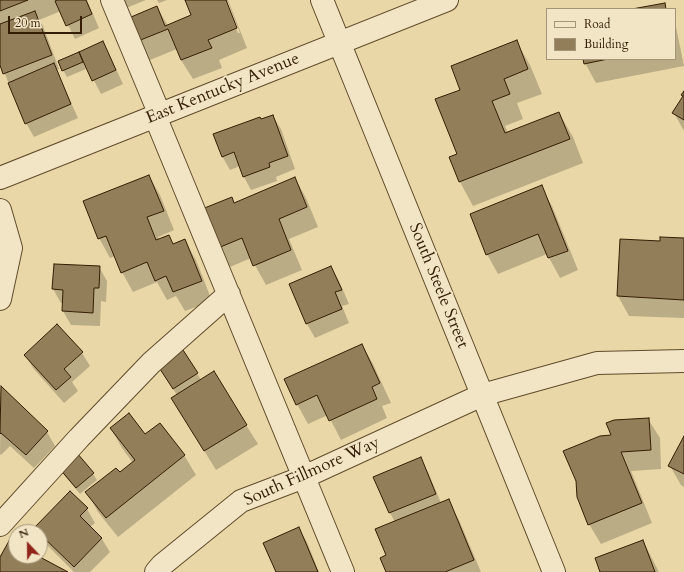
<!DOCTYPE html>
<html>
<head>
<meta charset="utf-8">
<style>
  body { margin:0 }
  #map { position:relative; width:684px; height:572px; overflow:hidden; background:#e9d7a7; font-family:Cardo,serif }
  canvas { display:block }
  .legend { position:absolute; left:546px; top:8px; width:130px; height:52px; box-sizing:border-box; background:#f1e5c6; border:1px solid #a59578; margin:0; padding:5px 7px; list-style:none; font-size:12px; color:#341d02 }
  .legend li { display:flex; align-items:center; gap:8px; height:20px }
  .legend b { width:20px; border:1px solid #a59578 }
  .north { position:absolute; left:8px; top:524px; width:40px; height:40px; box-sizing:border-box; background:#f1e5c6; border:1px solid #a59578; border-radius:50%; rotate:338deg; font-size:11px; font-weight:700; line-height:16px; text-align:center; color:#341d02 }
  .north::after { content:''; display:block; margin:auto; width:14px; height:18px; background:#8f2418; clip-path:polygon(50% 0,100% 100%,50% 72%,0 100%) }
  .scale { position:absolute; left:8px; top:16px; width:74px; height:18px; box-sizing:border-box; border:2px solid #341d02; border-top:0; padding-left:5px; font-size:12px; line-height:14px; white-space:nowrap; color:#341d02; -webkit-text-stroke:3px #f1e5c6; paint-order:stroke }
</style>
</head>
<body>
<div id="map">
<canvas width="684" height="572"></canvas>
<ul class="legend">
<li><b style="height:5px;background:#f1e5c6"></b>Road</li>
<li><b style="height:11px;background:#927e58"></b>Building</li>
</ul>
<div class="north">N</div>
<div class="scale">20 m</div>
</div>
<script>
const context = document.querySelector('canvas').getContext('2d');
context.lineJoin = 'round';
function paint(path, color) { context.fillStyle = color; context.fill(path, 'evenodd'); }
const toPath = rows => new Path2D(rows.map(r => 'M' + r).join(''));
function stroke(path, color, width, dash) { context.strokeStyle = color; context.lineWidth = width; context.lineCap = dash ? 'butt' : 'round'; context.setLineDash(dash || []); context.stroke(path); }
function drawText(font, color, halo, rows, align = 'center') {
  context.font = font + ' Cardo,serif'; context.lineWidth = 4; context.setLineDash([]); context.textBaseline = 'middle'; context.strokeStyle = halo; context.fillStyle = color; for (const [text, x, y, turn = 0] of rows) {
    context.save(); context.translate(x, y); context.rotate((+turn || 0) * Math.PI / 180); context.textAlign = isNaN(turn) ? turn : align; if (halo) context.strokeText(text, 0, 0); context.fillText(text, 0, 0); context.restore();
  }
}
paint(toPath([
  [0,0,87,0,99,28,75,39,61,11,39,20,43,26,59,69,56,70,78,118,34,137,26,123,0,63],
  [115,0,146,0,121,10],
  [157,0,167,0,159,3],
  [186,0,228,0,247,48,219,60,222,68,193,79,181,60,177,49,145,62,134,43,157,7,168,26,192,16],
  [225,2,228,2,240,33,238,33],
  [675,22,684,66,596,83,585,63,584,59,675,59],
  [516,41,530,65,542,94,517,103,523,119,505,126,508,133,559,113,573,137,583,163,473,206,460,182,450,158,458,154,461,90],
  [102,42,110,56,123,84,101,94,85,63,84,64,86,69,67,77,63,70,84,60],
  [684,93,684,131,674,113,684,97,682,95],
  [273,116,281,129,295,169,276,177,277,181,251,190,244,177,240,166,230,170,222,156],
  [149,176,160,195,174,230,158,237,159,240,168,236,174,245,185,241,196,260,212,301,185,311,176,296,167,300,157,282,133,292,122,272,115,256,110,258,99,238],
  [295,178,306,198,318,227,289,239,302,270,266,285,251,258,230,267,219,247,234,204],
  [541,186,552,206,578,270,560,278,547,254,498,274,487,254],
  [684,239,684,318,629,316,618,296,621,240,661,242],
  [55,265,99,267,107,281,106,302,101,301,100,326,71,325,63,311,63,303,61,303,53,289],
  [331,267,339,281,349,304,342,306,349,323,315,338,307,324,290,284],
  [362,345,373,364,391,403,382,406,387,418,341,440,328,415,308,424,297,404],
  [183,351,201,380,246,425,258,444,216,470,184,418,177,395,159,367],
  [82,353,90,366,72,382,78,391,64,403,33,368,25,355],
  [1,388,47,432,55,446,34,468,10,446,1,455,0,454],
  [648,419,660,438,661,469,631,471,652,523,601,544,589,524,578,497,612,436],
  [111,429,145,436,184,455,196,475,118,537,98,512,87,492,120,473,133,463,122,448],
  [684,438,684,487,681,485,670,466],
  [420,459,428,472,441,503,448,500,459,520,481,572,387,572,387,556,395,522,390,513,375,478],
  [61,468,93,474,97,480,80,494,64,475],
  [70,492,87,509,95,523,90,527,102,539,110,552,90,572,74,572,43,541,40,537,40,532,37,532,35,528],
  [299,529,307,542,319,572,277,572],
  [643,541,659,572,601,572]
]), '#0003');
const building = toPath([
  [0,0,28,0,0,11,0,0],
  [57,0,86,0,92,14,66,26,55,1,57,0],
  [185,0,226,0,237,28,208,40,212,48,181,60,168,29,133,43,124,20,157,6,165,26,191,15,185,0],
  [665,3,666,9,632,9,665,3],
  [35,11,52,55,3,74,0,65,0,24,35,11],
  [517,40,528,69,504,79,510,94,492,101,505,133,559,112,570,139,459,182,449,157,457,154,435,99,460,90,451,66,517,40],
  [103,41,116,70,92,81,79,52,103,41],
  [79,52,83,62,62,71,58,61,79,52],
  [583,59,608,59,584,64,583,59],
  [54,63,71,104,25,124,8,83,54,63],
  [684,91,684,120,672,113,683,96,681,95,684,91],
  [273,115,288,156,269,163,270,167,243,177,234,152,222,157,213,134,260,117,261,119,273,115],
  [149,175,164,211,147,217,156,240,169,235,173,244,185,239,202,281,173,292,166,276,155,281,147,262,121,273,106,236,98,239,83,201,149,175],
  [295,177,307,207,279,219,291,250,253,266,242,238,218,248,202,209,232,197,234,203,295,177],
  [542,185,568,251,548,258,538,234,486,255,470,214,542,185],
  [660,237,684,238,684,300,617,296,620,239,660,241,660,237],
  [54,264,100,266,99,288,94,288,93,313,62,311,63,290,52,289,54,264],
  [331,266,342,290,335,292,342,309,306,324,289,284,331,266],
  [57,324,83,352,64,369,71,377,56,390,24,355,57,324],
  [362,344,380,383,372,387,377,399,329,421,317,395,296,405,284,379,362,344],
  [183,350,198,373,173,389,158,366,183,350],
  [214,371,247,425,204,451,171,398,214,371],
  [1,386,48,431,26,455,1,433,0,434,1,386],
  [129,413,145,434,160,423,185,455,106,518,85,492,116,468,120,472,135,460,110,428,129,413],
  [649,418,651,450,621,452,642,503,588,525,577,497,576,481,563,451,600,436,611,435,606,423,614,420,649,418],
  [684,436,684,474,668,466,684,436],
  [77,453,94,473,76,488,59,468,77,453],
  [421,457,436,494,389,513,373,477,421,457],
  [70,491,88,508,80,516,102,538,74,567,40,534,40,532,38,532,34,528,70,491],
  [449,499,474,560,445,572,386,572,380,558,386,555,375,529,449,499],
  [299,527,318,572,276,572,263,543,299,527],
  [643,540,655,572,600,572,595,558,643,540],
  [9,541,16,545,16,556,38,556,68,572,0,572,0,557,9,541]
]);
paint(building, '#927e58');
stroke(building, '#341d02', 1);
const minor = toPath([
  [112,0,160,115],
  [322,0,554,572],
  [155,116,343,572],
  [0,178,447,0],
  [0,210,11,248,0,299],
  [0,525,79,438,151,363,229,294],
  [156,572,162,565,241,501,304,477,482,395,597,363,684,361]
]);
stroke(minor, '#614c2b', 24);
stroke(minor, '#f1e5c6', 22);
drawText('17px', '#341d02', '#f1e5c6', [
  ["East Kentucky Avenue",223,89,-22],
  ["South Steele Street",438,286,68],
  ["South Fillmore Way",312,472,-24]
]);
</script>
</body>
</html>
